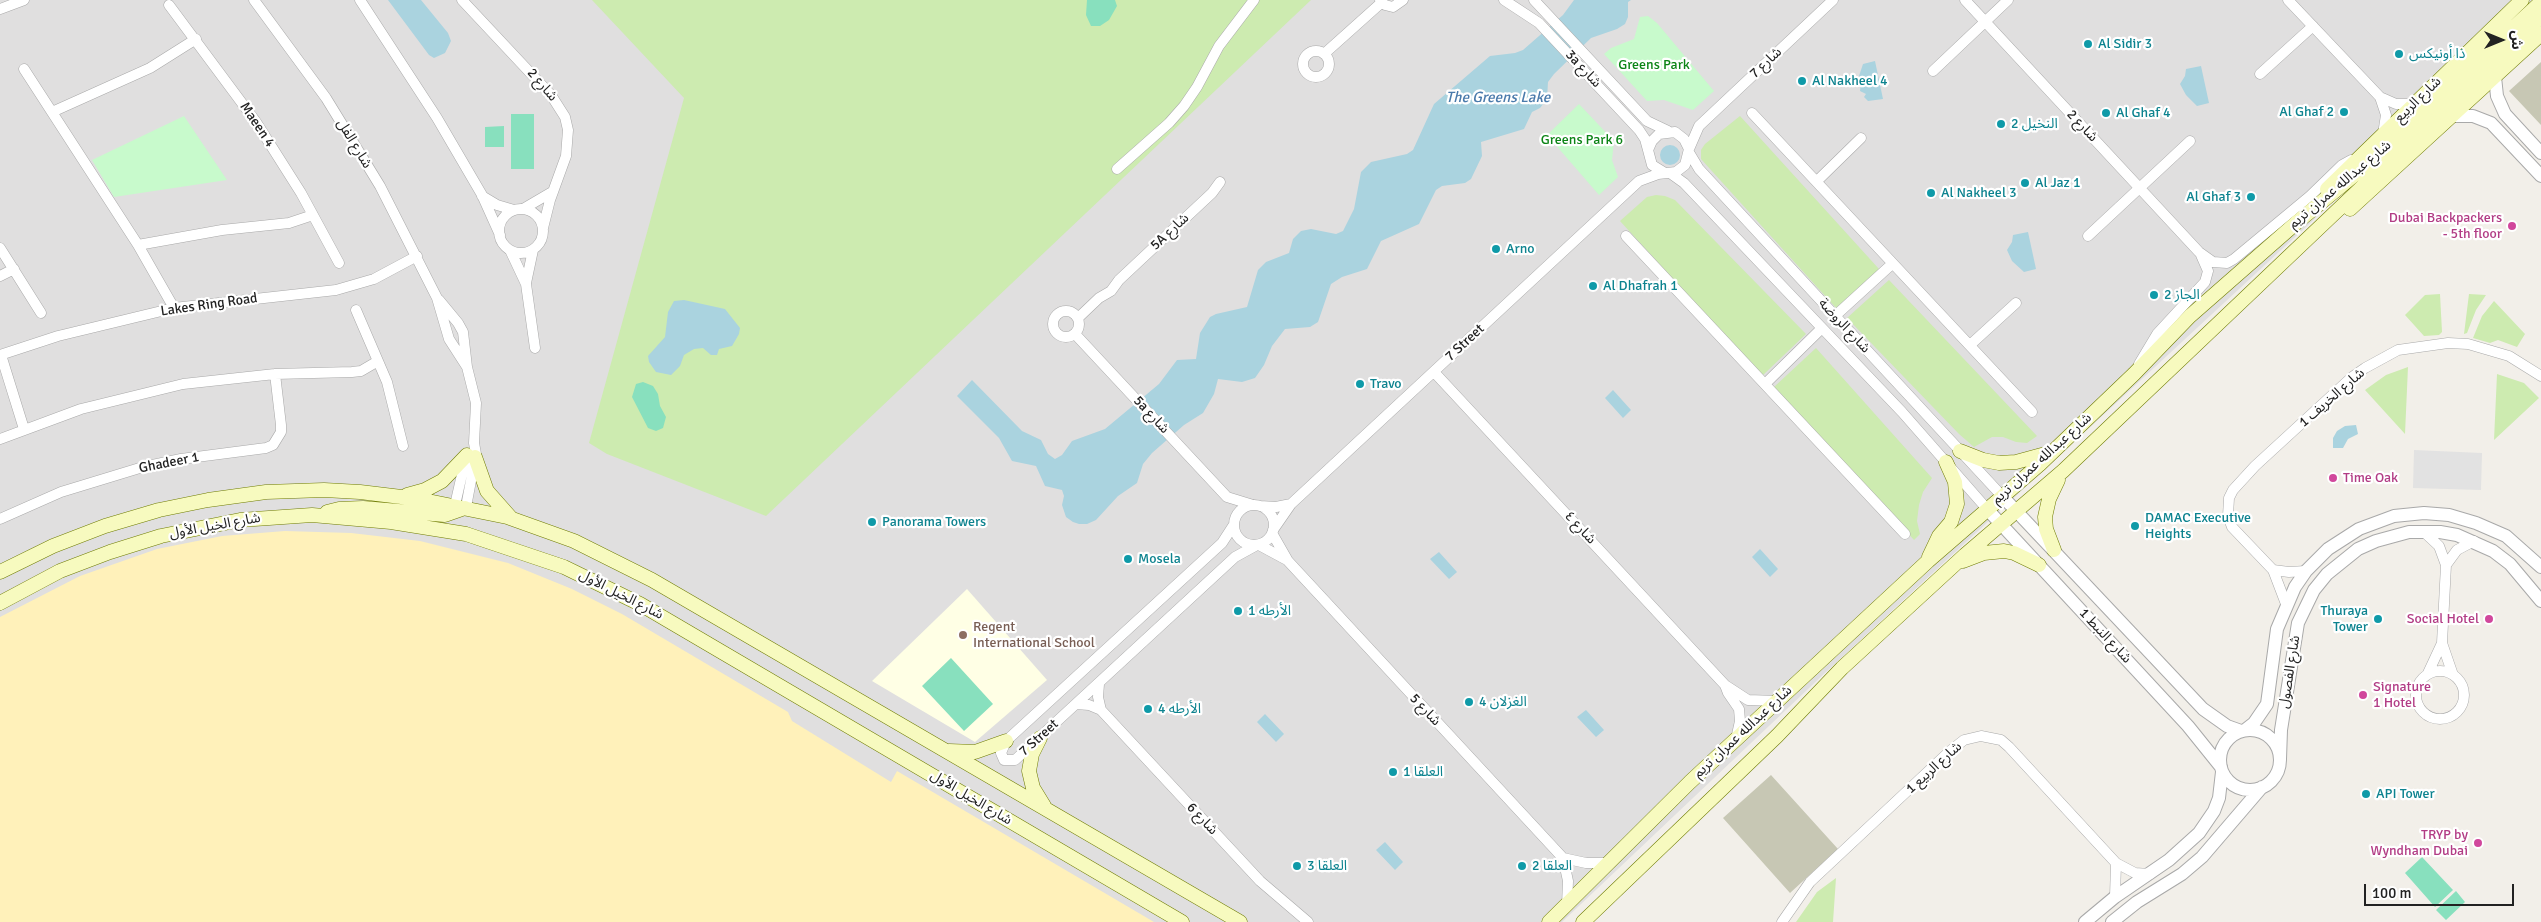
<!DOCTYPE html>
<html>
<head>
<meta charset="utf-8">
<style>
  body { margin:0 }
  #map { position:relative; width:2541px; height:922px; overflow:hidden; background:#f2efe9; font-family:Signika,"Noto Sans Arabic",sans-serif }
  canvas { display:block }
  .north { position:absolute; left:2476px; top:15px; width:50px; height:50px; -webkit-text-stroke:4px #fff; paint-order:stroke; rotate:90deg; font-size:14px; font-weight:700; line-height:20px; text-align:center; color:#222 }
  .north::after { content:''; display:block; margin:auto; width:18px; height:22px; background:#222; clip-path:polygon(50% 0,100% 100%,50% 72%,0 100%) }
  .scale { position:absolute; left:2364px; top:884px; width:150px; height:22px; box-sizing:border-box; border:2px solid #222; border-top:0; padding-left:6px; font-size:15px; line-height:18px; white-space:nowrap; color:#222; -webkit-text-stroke:4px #fff; paint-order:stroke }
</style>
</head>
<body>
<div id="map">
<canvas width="2541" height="922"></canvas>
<div class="north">ش</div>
<div class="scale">100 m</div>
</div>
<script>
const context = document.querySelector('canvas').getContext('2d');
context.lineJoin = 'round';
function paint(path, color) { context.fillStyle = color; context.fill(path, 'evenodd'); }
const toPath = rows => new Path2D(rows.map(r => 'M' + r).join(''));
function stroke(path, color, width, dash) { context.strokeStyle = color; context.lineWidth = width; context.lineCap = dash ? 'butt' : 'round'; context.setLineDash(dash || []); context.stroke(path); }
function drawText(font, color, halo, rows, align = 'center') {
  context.font = font + ' Signika,"Noto Sans Arabic",sans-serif'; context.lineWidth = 4.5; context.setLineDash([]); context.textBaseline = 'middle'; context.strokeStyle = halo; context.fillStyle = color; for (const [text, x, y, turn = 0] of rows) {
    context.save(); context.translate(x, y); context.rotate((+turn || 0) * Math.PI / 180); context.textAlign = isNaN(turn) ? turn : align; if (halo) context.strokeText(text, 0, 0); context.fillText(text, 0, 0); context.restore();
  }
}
paint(toPath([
  [0,0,2541,0,2541,9,1826,672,1562,922,0,922]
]), '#e0dfdf');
paint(toPath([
  [967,589,1047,680,975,742,872,681]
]), '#ffffe5');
paint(toPath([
  [2541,62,2541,125,2509,91],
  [1771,775,1838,849,1790,893,1723,818]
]), '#c7c7b4');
paint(toPath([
  [592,0,1311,0,766,516,607,454,589,443,684,98],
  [1740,116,1879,269,1836,308,1701,159,1701,150,1705,144],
  [1656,195,1665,196,1675,200,1806,334,1762,376,1620,221,1647,197],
  [1889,280,2037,436,2027,443,2016,442,2003,437,1992,437,1974,447,1959,434,1847,318],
  [2440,294,2442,332,2439,335,2424,336,2405,315,2425,295],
  [2469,294,2486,295,2476,310,2467,333,2464,334],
  [2494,301,2525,334,2517,347,2498,340,2490,343,2473,338,2482,316],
  [1816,348,1932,478,1923,492,1919,505,1917,521,1920,534,1914,540,1774,387],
  [2408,367,2405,434,2365,390,2386,375],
  [2497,374,2524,383,2539,398,2494,440],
  [1836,878,1833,922,1796,922,1817,892]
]), '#cdebb0');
paint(toPath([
  [285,531,351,533,420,541,508,563,572,589,622,614,788,712,792,721,891,782,897,771,1154,922,0,922,0,617,80,576,157,549,222,536]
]), '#fff1ba');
paint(toPath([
  [1648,16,1657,23,1714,91,1693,110,1664,100,1647,101,1604,54,1611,48,1634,39,1640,17],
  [1579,104,1614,141,1612,160,1618,177,1599,195,1547,135],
  [184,116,227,180,114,197,92,160]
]), '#c8facc');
paint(toPath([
  [1087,0,1115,0,1117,6,1109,20,1100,26,1091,26,1086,15],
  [511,114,534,114,534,169,511,169],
  [504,126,504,147,485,147,485,127],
  [643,382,653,386,658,394,660,406,666,417,663,428,656,431,648,428,632,397,636,384],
  [951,658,993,704,964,731,922,686],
  [2422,857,2453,890,2435,907,2405,873],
  [2456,891,2465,902,2446,920,2436,910]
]), '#88e0be');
paint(toPath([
  [2414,450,2482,453,2481,490,2413,488]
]), '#e2e2e2');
paint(toPath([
  [388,0,421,0,448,33,451,41,445,53,434,58,429,55],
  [1574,0,1631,0,1628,2,1628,17,1625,24,1617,29,1591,38,1554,74,1548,82,1547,99,1540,108,1532,112,1524,129,1481,142,1482,156,1471,179,1465,183,1442,186,1436,190,1419,224,1381,241,1367,269,1342,277,1331,284,1318,322,1310,327,1285,329,1272,346,1264,365,1255,378,1242,382,1218,379,1214,394,1203,413,1184,425,1152,453,1143,464,1137,483,1118,496,1096,520,1087,524,1079,524,1073,522,1066,517,1062,505,1064,496,1062,490,1045,486,1036,466,1012,461,999,438,957,396,972,380,1022,431,1041,440,1048,454,1055,459,1062,455,1072,441,1105,429,1159,384,1177,360,1196,359,1200,333,1210,317,1216,314,1247,307,1258,270,1266,262,1289,253,1293,239,1301,231,1311,229,1336,234,1343,231,1354,209,1361,172,1371,162,1407,154,1413,150,1434,104,1490,56,1515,53,1523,50,1563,15],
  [1875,61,1883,99,1868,101,1864,97,1866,94,1860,91,1861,83,1859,76,1863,64],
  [2201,66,2209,103,2197,106,2186,95,2180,84,2185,76,2186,69],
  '1660 155a10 10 0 1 1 20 0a10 10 0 1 1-20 0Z',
  [2028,232,2036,269,2024,272,2012,261,2007,250,2012,242,2013,235],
  [684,300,725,309,740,328,739,334,732,346,719,349,717,355,711,355,703,348,694,349,684,355,680,366,671,375,656,372,649,362,648,356,665,337,668,312,674,301],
  [1613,390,1631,410,1623,418,1605,398],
  [2356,425,2358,434,2348,439,2343,448,2333,448,2333,438,2337,431,2345,426],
  [1760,549,1778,569,1770,577,1752,557],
  [1439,552,1457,572,1449,579,1430,559],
  [1586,710,1604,730,1596,737,1577,717],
  [1265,714,1284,734,1276,742,1257,722],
  [1385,842,1403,862,1395,870,1376,850]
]), '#aad3df');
const minor = toPath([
  [254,0,326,98,380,186,437,298,449,339,467,367],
  [360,0,437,118,482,195,500,235],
  [462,0,551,95,565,117,568,130,566,156,550,200,543,228],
  [1380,0,1385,5,1393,7,1403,0],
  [1504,0,1539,23,1639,130,1645,139,1648,150],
  [1534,0,1647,121,1668,131],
  [1965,0,2199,252,2213,262,2227,263,2234,259,2310,196,2342,165,2351,160],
  [2288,0,2380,97,2396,104,2414,104],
  [169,5,256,122,301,193,339,263],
  [0,9,24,0],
  '1303 64a13 13 0 1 1 26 0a13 13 0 1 1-26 0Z',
  [1324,54,1381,3],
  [24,69,138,245,174,308],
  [1933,71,2008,0],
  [2260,74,2313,26],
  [2380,97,2386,115,2383,134],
  [52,112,150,68,196,39],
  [1752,113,2032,412],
  [1689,149,1699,126,1833,0],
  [1690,154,1699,169,2002,496],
  [1117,169,1169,123,1184,106,1197,87,1219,46,1254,0],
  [1670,173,1684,183,1902,412,1987,509],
  [1817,181,1861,138],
  [482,196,497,205,514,210],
  [523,209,552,192],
  '499 231a22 22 0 1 1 44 0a22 22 0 1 1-44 0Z',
  [1626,236,1905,534],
  [2088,236,2190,141],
  [138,245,222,230,289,223,313,215],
  [0,248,41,313],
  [510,250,526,284,535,348],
  [0,276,14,269],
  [526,283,533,250],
  [439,300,458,323,463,332,467,367,476,403,474,443,476,454,466,507],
  [356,310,387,382,403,446],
  '1053 324a13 13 0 1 1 26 0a13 13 0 1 1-26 0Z',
  [1835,316,1892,264],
  [1078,318,1099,298,1111,291,1119,280,1212,193,1220,182],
  [1075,334,1227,497,1253,505],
  [1970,345,2016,303],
  [0,355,58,336,174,308,336,290,374,279,417,256],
  [1,355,24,429],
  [2139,364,2157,334,2205,282,2208,271,2201,255],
  [1434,372,1725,685,1748,700,1777,701],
  [1765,384,1821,329],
  [0,439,81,409,183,384,275,374,352,372,361,371,378,361],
  '1234 525a20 20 0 1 1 40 0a20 20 0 1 1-40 0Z',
  [455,505,466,457],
  [1260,506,1276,507,1291,504],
  [0,519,61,492,143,467,181,459,266,448,273,445,281,432,281,425,275,374],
  [1233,526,1222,543,1006,741,1001,753,1004,760,1015,760,1235,557,1255,546],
  [1273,530,1291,504,1639,181,1658,174,1676,172,1685,165,1689,149,1684,139,1675,132,1659,134,1652,141,1648,150,1652,165,1665,173],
  [2423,531,2439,546,2446,565,2442,643,2428,673],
  [1272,533,1288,561,1563,858,1568,881,1567,905],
  [1259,545,1285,559],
  [2446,565,2457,550,2474,541],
  [2273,570,2289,572,2306,571],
  [2286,604,2273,570,2232,527,2228,516,2229,498,2233,490,2255,466,2352,377,2365,368,2398,350,2448,343,2468,344,2509,356,2541,376],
  [2442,643,2453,675],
  '2416 695a24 24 0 1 1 48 0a24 24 0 1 1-48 0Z',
  [1099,684,1098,697,1101,710],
  [1725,685,1728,693,1739,709,1740,721,1736,739],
  [1076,704,1089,705,1101,710,1260,881,1308,922],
  [1563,858,1586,863,1609,863],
  [2115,897,2116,863],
  [1782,922,1810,882,1950,751,1964,740,1981,736,2001,740,2009,747,2116,863,2135,873,2150,874]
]);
const tertiary = toPath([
  [2495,77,2497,96,2505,114,2541,153],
  [2452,116,2473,116,2491,123,2541,176],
  [2002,496,2203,709,2227,726,2241,731],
  [1987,509,2188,726,2221,767],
  [2245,730,2254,723,2267,704,2277,629,2295,587,2306,571,2328,549,2359,529,2394,516,2424,513,2449,515,2476,523,2506,536,2541,567],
  '2220 760a30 30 0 1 1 60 0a30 30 0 1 1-60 0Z',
  [2280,759,2281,730,2298,623,2314,590,2327,574,2358,549,2376,541,2409,532,2440,532,2457,535,2493,551,2510,564,2541,601],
  [2085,922,2115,897,2169,860,2199,833,2214,811,2219,798,2222,772],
  [2112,922,2137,902,2182,874,2202,857,2262,787]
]);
const secondary = toPath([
  [2327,189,2522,0],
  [2350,209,2541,34],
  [1960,451,1983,460,1999,463,2016,462,2049,453],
  [475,457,487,491,510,517],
  [407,495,425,490,442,481,467,455],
  [327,512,339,509,363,508,445,515,465,508],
  [2054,550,2046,529,2045,517,2049,499,2058,480],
  [1929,557,1939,536,1951,522,1957,504,1955,482,1946,462],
  [1963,561,1984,553,2004,551,2014,553,2039,565],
  [0,572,53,546,105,526,159,510,208,500,266,492,324,490,360,492,418,499,507,517,574,541,652,580,1240,922],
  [0,603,60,571,110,552,161,536,240,520,312,515,391,522,466,534,564,567,640,604,1182,922],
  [1040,738,1032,754,1029,771,1033,788,1044,806],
  [949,751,975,752,1006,741],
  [1549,922,1690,782,1928,561,2040,464,2134,374,2190,316,2296,223,2364,167,2541,2],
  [1583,922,1777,736,1842,668,1965,555,2063,471,2541,17]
]);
stroke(minor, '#a9a9a9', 11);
stroke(tertiary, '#a9a9a9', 14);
stroke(secondary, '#707d05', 15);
stroke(minor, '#fff', 10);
stroke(tertiary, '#fff', 12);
stroke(secondary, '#f7fabf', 14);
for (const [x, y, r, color] of [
  [2088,44,5,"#0f9aa8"],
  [2399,54,5,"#0f9aa8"],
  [1802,81,5,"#0f9aa8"],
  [2344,112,5,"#0f9aa8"],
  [2106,113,5,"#0f9aa8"],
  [2001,124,5,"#0f9aa8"],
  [2025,183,5,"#0f9aa8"],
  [1931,193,5,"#0f9aa8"],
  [2251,197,5,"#0f9aa8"],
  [2512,226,5,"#d1479c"],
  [1496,249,5,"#0f9aa8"],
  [1593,286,5,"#0f9aa8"],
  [2154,295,5,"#0f9aa8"],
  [1360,384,5,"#0f9aa8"],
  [2333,478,5,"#d1479c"],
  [872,522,5,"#0f9aa8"],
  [2135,526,5,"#0f9aa8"],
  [1128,559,5,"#0f9aa8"],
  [1238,611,5,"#0f9aa8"],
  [2378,619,5,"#0f9aa8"],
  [2489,619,5,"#d1479c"],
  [963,635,5,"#8d6e63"],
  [2363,695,5,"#d1479c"],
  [1469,702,5,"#0f9aa8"],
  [1148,709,5,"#0f9aa8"],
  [1393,772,5,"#0f9aa8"],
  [2366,794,5,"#0f9aa8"],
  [2478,843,5,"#d1479c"],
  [1297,866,5,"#0f9aa8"],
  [1522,866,5,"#0f9aa8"]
]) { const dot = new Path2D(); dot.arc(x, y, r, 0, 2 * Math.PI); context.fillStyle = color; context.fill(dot); stroke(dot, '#fff', 2); }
drawText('14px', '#0d838f', '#fff', [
  ["Al Sidir 3",2098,44],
  ["ذا أونيكس",2409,54],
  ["Al Nakheel 4",1812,81],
  ["Al Ghaf 2",2334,112,"right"],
  ["Al Ghaf 4",2116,113],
  ["النخيل 2",2011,124],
  ["Al Jaz 1",2035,183],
  ["Al Nakheel 3",1941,193],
  ["Al Ghaf 3",2241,197,"right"],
  ["Arno",1506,249],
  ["Al Dhafrah 1",1603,286],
  ["الجاز 2",2164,295],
  ["Travo",1370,384],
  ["DAMAC Executive",2145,518],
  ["Heights",2145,534],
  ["Panorama Towers",882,522],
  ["Mosela",1138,559],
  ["الأرطه 1",1248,611],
  ["Thuraya",2368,611,"right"],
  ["Tower",2368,627,"right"],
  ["الغزلان 4",1479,702],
  ["الأرطه 4",1158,709],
  ["العلقا 1",1403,772],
  ["API Tower",2376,794],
  ["العلقا 3",1307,866],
  ["العلقا 2",1532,866]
], 'left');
drawText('14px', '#222', '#fff', [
  ["شارع 7",1766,63,-43],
  ["3a شارع",1583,69,47],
  ["شارع 2",542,85,49],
  ["شارع الربيع",2418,100,-44],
  ["Maeen 4",257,125,56],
  ["شارع 2",2082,126,47],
  ["شارع الفل",354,144,59],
  ["شارع عبدالله عمران تريم",2340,185,-40],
  ["5A شارع",1170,232,-43],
  ["Lakes Ring Road",209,305,-8],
  ["شارع الروضة",1844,326,47],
  ["7 Street",1465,343,-43],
  ["شارع الخريف 1",2332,398,-41],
  ["5a شارع",1151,415,47],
  ["شارع عبدالله عمران تريم",2042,459,-42],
  ["Ghadeer 1",169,463,-11],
  ["شارع الخيل الأول",215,526,-10],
  ["شارع ٤",1580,528,47],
  ["شارع الخيل الأول",621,595,27],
  ["شارع النبط 1",2105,636,47],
  ["شارع الفصول",2290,672,-81],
  ["شارع 5",1425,710,47],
  ["شارع عبدالله عمران تريم",1743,732,-43],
  ["7 Street",1039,738,-42],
  ["شارع الربيع 1",1934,768,-42],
  ["شارع الخيل الأول",971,798,31],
  ["شارع 6",1202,819,47]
]);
drawText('14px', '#0c8416', '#fff', [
  ["Greens Park",1654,65],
  ["Greens Park 6",1582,140]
]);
drawText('14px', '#b23c85', '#fff', [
  ["Dubai Backpackers",2502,218],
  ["- 5th floor",2502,234],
  ["Time Oak",2343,478,"left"],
  ["Social Hotel",2479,619],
  ["Signature",2373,687,"left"],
  ["1 Hotel",2373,703,"left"],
  ["TRYP by",2468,835],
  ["Wyndham Dubai",2468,851]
], 'right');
drawText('14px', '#785e54', '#fff', [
  ["Regent",973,627],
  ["International School",973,643]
], 'left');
drawText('italic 15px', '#4a7aab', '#fff', [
  ["The Greens Lake",1498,98]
]);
</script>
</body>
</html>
